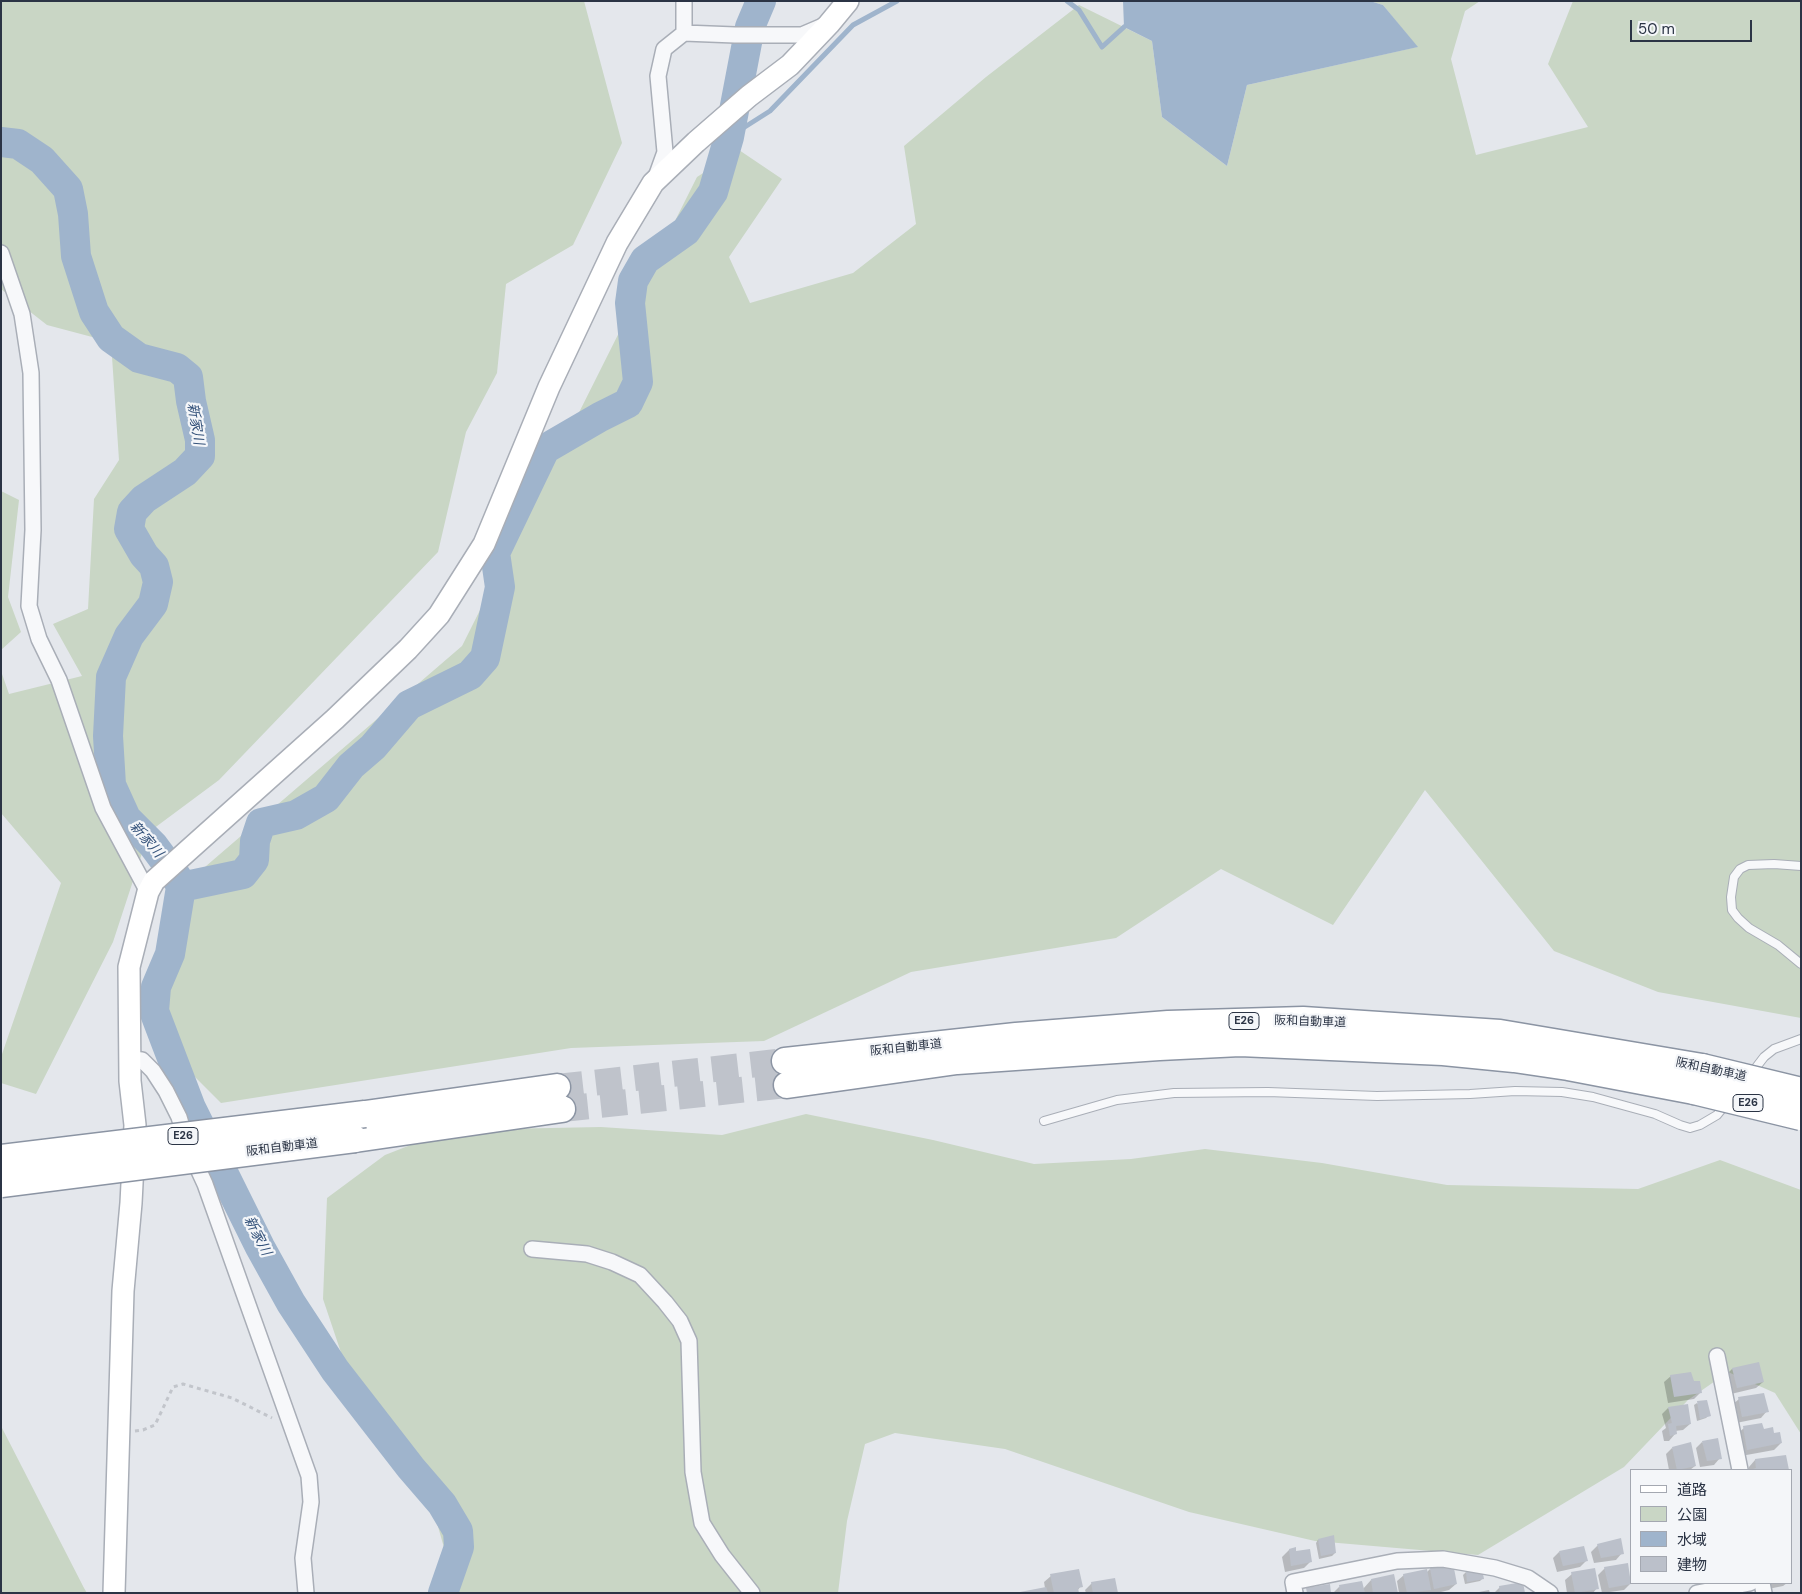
<!DOCTYPE html>
<html>
<head>
<meta charset="utf-8">
<style>
  body { margin:0 }
  #map { position:relative; width:1802px; height:1594px; overflow:hidden; background:#e4e7ec; font-family:"DM Sans","Noto Sans JP",sans-serif }
  canvas { display:block }
  .frame { position:absolute; inset:0; border:2px solid #2b3445; pointer-events:none }
  .legend { position:absolute; left:1630px; top:1469px; width:162px; height:115px; box-sizing:border-box; background:#f4f6f9; border:1px solid #a4a8b1; margin:0; padding:6px 9px; list-style:none; font-size:15px; color:#2b3445 }
  .legend li { display:flex; align-items:center; gap:10px; height:25px }
  .legend b { width:25px; border:1px solid #a4a8b1 }
  .scale { position:absolute; left:1630px; top:20px; width:122px; height:22px; box-sizing:border-box; border:2px solid #2b3445; border-top:0; padding-left:6px; font-size:15px; line-height:18px; white-space:nowrap; color:#2b3445; -webkit-text-stroke:4px #f4f6f9; paint-order:stroke }
</style>
</head>
<body>
<div id="map">
<canvas width="1802" height="1594"></canvas>
<div class="frame"></div>
<ul class="legend">
<li><b style="height:6px;background:#fff"></b>道路</li>
<li><b style="height:14px;background:#c9d6c5"></b>公園</li>
<li><b style="height:14px;background:#9fb4cc"></b>水域</li>
<li><b style="height:14px;background:#bbc0ca"></b>建物</li>
</ul>
<div class="scale">50 m</div>
</div>
<script>
const context = document.querySelector('canvas').getContext('2d');
context.lineJoin = 'round';
function paint(path, color) { context.fillStyle = color; context.fill(path, 'evenodd'); }
const toPath = rows => new Path2D(rows.map(r => 'M' + r).join(''));
function stroke(path, color, width, dash) { context.strokeStyle = color; context.lineWidth = width; context.lineCap = dash ? 'butt' : 'round'; context.setLineDash(dash || []); context.stroke(path); }
function drawText(font, color, halo, rows, align = 'center') {
  context.font = font + ' "DM Sans","Noto Sans JP",sans-serif'; context.lineWidth = 4.5; context.setLineDash([]); context.textBaseline = 'middle'; context.strokeStyle = halo; context.fillStyle = color; for (const [text, x, y, turn = 0] of rows) {
    context.save(); context.translate(x, y); context.rotate((+turn || 0) * Math.PI / 180); context.textAlign = isNaN(turn) ? turn : align; if (halo) context.strokeText(text, 0, 0); context.fillText(text, 0, 0); context.restore();
  }
}
paint(toPath([
  [1,1,584,1,622,143,573,245,506,284,497,373,466,432,438,552,219,780,149,832,113,942,36,1094,1,1083,1,1057,61,883,1,813,1,671,9,694,82,676,53,624,88,609,94,499,119,460,111,342,47,325,1,289],
  [1370,1,1480,1,1465,11,1451,59,1476,155,1588,127,1548,64,1573,1,1801,1,1801,1018,1658,992,1554,951,1425,790,1333,925,1221,869,1116,938,911,972,764,1041,571,1048,221,1103,161,1043,184,885,462,646,697,177,739,150,782,179,729,257,750,303,853,273,916,224,904,146,986,77,1079,5,1152,41,1162,117,1227,166,1247,85,1417,47,1383,5],
  [1,491,19,500,8,597,21,632,1,650],
  [806,1114,933,1140,1034,1164,1131,1159,1205,1149,1322,1163,1447,1185,1638,1189,1720,1160,1801,1190,1801,1434,1775,1393,1728,1372,1688,1400,1624,1467,1478,1555,1315,1541,1189,1512,1005,1449,895,1433,865,1444,847,1521,838,1593,457,1593,425,1481,362,1415,323,1299,327,1198,385,1155,449,1130,601,1127,722,1135],
  [1,1426,84,1588,87,1593,1,1593]
]), '#c9d6c5');
paint(toPath([
  [1123,1,1370,1,1383,5,1418,47,1247,85,1227,166,1162,117,1152,41,1124,27]
]), '#9fb4cc');
paint(toPath([
  [1732,1369,1763,1382,1756,1388,1731,1394,1726,1375],
  [1671,1376,1693,1382,1701,1392,1694,1399,1668,1403,1664,1382],
  [1739,1399,1767,1411,1761,1418,1736,1423,1732,1405],
  [1697,1403,1709,1415,1706,1418,1697,1421,1694,1405],
  [1668,1408,1690,1424,1683,1430,1675,1431,1675,1434,1669,1441,1664,1441,1662,1431,1666,1428,1662,1414],
  [1744,1428,1773,1434,1781,1443,1774,1450,1741,1456,1737,1434],
  [1702,1442,1720,1458,1714,1465,1700,1467,1696,1448],
  [1672,1448,1695,1466,1690,1470,1669,1470,1666,1454],
  [1785,1456,1787,1470,1749,1470,1749,1467,1755,1460],
  [1318,1540,1335,1553,1332,1556,1319,1559,1316,1543],
  [1598,1545,1622,1553,1616,1560,1594,1563,1591,1552],
  [1295,1549,1295,1552,1311,1561,1304,1568,1285,1572,1282,1557,1289,1550],
  [1559,1552,1586,1561,1580,1567,1557,1572,1553,1558],
  [1605,1568,1631,1583,1624,1590,1602,1593,1598,1575],
  [1430,1569,1456,1584,1449,1590,1437,1593,1399,1593,1397,1581,1404,1575,1426,1573],
  [1466,1572,1483,1578,1480,1581,1465,1584,1463,1575],
  [1572,1574,1597,1588,1593,1593,1567,1593,1565,1580],
  [1051,1576,1081,1586,1077,1591,1078,1593,1023,1593,1045,1588,1044,1582],
  [1371,1580,1396,1593,1333,1593,1339,1587,1363,1589],
  [1092,1583,1117,1593,1086,1593,1085,1590],
  [1767,1583,1787,1583,1783,1586,1768,1589],
  [1500,1587,1523,1593,1494,1593],
  [1489,1590,1490,1593,1474,1593]
]), '#0003');
stroke(toPath([
  [1067,1,1079,10,1102,47,1124,27],
  [729,137,770,111,853,25,897,1]
]), '#9fb4cc', 5);
stroke(toPath([
  [1,142,18,144,42,160,68,189,73,214,76,256,94,312,111,338,139,358,177,368,188,377,191,401,200,440,200,456,185,472,144,499,132,512,129,529,144,555,154,566,158,582,153,604,129,636,111,677,108,736,111,785,126,818,153,845,176,876,181,887,170,954,156,987,154,1011,191,1108,260,1247,291,1303,335,1370,411,1468,442,1504,458,1531,459,1547,443,1593],
  [181,887,243,874,254,860,255,841,261,823,296,815,326,798,351,766,373,747,409,705,470,675,485,658,500,587,495,553,545,449,600,417,628,403,638,382,630,303,633,281,645,260,686,231,713,192,729,137,750,27,761,1]
]), '#9fb4cc', 30);
paint(toPath([
  [1759,1362,1764,1382,1737,1388,1732,1368],
  [1691,1372,1694,1381,1700,1381,1702,1393,1674,1397,1670,1375],
  [1764,1393,1769,1412,1742,1417,1738,1397],
  [1707,1400,1711,1416,1700,1419,1697,1401],
  [1688,1404,1691,1424,1676,1426,1677,1434,1670,1436,1668,1424,1672,1423,1668,1407],
  [1762,1423,1764,1429,1773,1427,1774,1433,1780,1432,1782,1443,1747,1450,1743,1426],
  [1718,1438,1722,1459,1707,1461,1702,1441],
  [1691,1442,1696,1466,1677,1470,1672,1447],
  [1786,1455,1789,1470,1750,1470,1756,1468,1755,1459],
  [1334,1535,1336,1553,1321,1556,1318,1539],
  [1621,1538,1624,1554,1601,1558,1597,1544],
  [1584,1546,1588,1561,1563,1566,1559,1551],
  [1296,1547,1296,1551,1310,1549,1312,1562,1291,1566,1289,1549],
  [1453,1563,1457,1584,1434,1589,1430,1568],
  [1628,1563,1631,1584,1609,1588,1604,1567],
  [1482,1568,1484,1579,1467,1582,1466,1571],
  [1595,1568,1599,1589,1575,1593,1571,1572],
  [1079,1569,1083,1587,1078,1588,1079,1593,1054,1593,1050,1574],
  [1427,1569,1431,1590,1407,1593,1403,1574],
  [1394,1574,1398,1593,1373,1593,1371,1579],
  [1115,1578,1118,1593,1093,1593,1091,1582],
  [1362,1581,1365,1593,1340,1593,1339,1585],
  [1523,1582,1525,1593,1500,1593,1499,1586],
  [1330,1584,1331,1593,1307,1593,1306,1588],
  [1046,1587,1048,1593,1020,1593,1020,1592]
]), '#bbc0ca');
stroke(toPath([
  [557,1087,785,1061],
  [562,1109,787,1085]
]), '#bfc3cb', 26, [26, 13]);
const lane = toPath([
  [1801,866,1774,864,1748,865,1740,869,1734,877,1731,897,1732,910,1738,918,1749,928,1778,945,1801,964],
  [1751,1074,1764,1057,1774,1049,1801,1039],
  [1044,1121,1117,1100,1174,1093,1268,1092,1377,1096,1470,1094,1515,1091,1562,1092,1593,1097,1655,1114,1680,1125,1690,1128,1700,1125,1717,1115,1726,1104]
]);
const street = toPath([
  [684,1,684,33],
  [656,177,665,152,658,76,664,49,684,33,735,35,802,35,823,26],
  [1,253,22,314,31,373,33,530,29,606,39,639,59,680,103,808,148,892],
  [131,1059,142,1060,153,1071,166,1091,179,1117,188,1147,205,1184,309,1476,311,1502,303,1558,306,1593],
  [532,1249,587,1254,612,1262,640,1275,665,1302,680,1321,689,1341,693,1472,702,1523,722,1555,752,1593],
  [1717,1356,1740,1470],
  [1762,1583,1764,1593],
  [1295,1593,1293,1582,1397,1561,1443,1559,1495,1568,1528,1578,1550,1593],
  [1697,1593,1750,1583]
]);
const secondary = toPath([
  [114,1593,123,1291,131,1203,135,1125,130,1081,129,967,148,892,154,881,335,719,408,649,439,615,484,544,549,387,617,243,653,183,696,142,749,96,790,65,829,24,848,1]
]);
const highway = toPath([
  [785,1061,1016,1036,1168,1024,1303,1020,1500,1033,1702,1067],
  [787,1085,957,1061,1159,1047,1240,1043,1443,1052,1514,1059,1568,1067,1694,1091],
  [365,1114,557,1087],
  [355,1139,562,1109]
]);
stroke(lane, '#a9aeb7', 10);
stroke(street, '#a9aeb7', 18);
stroke(secondary, '#a9aeb7', 24);
stroke(highway, '#8b94a3', 29);
stroke(toPath([
  [135,1431,143,1430,155,1425,173,1387,183,1384,232,1398,272,1418]
]), '#c2c5cb', 3, [4, 4]);
stroke(lane, '#f7f8fa', 8);
stroke(street, '#f7f8fa', 15);
stroke(secondary, '#fff', 21);
stroke(highway, '#fff', 26);
const highwayBridge = toPath([
  [1702,1067,1801,1091],
  [1694,1091,1801,1117],
  [1,1158,365,1114],
  [1,1184,355,1139]
]);
stroke(highwayBridge, '#8b94a3', 29, []);
stroke(highwayBridge, '#fff', 26);
for (const [x, y, w] of [
  [1244,1021,30],
  [1748,1103,30],
  [183,1136,30]
]) { const box = new Path2D(); box.roundRect(x - w / 2, y - 8.5, w, 17, 4); context.fillStyle = '#f4f6f9'; context.fill(box); stroke(box, '#2b3445', 1); }
drawText('bold 11px', '#2b3445', null, [
  ["E26",1244,1021],
  ["E26",1748,1103],
  ["E26",183,1136]
]);
drawText('12px', '#2b3445', '#f4f6f9', [
  ["阪和自動車道",1310,1022,2],
  ["阪和自動車道",906,1048,-6],
  ["阪和自動車道",1711,1070,12],
  ["阪和自動車道",282,1148,-7]
]);
drawText('italic 14px', '#34527a', '#f4f6f9', [
  ["新家川",195,424,81],
  ["新家川",146,840,49],
  ["新家川",257,1236,63]
]);
</script>
</body>
</html>
